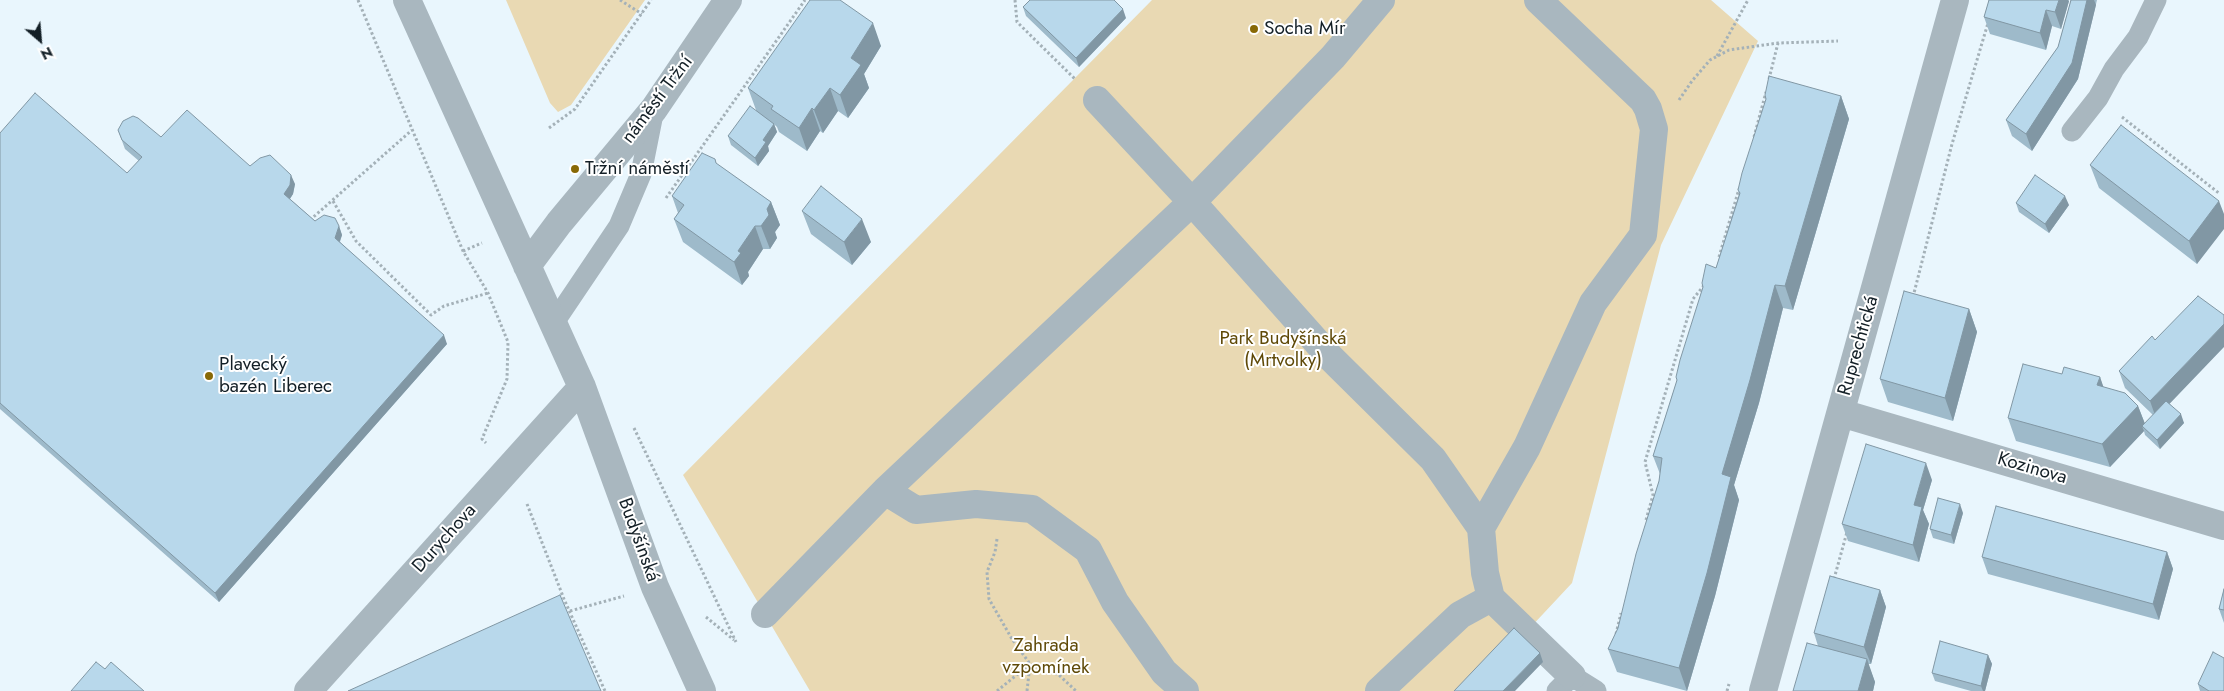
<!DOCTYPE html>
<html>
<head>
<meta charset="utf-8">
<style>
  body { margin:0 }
  #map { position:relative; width:2224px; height:691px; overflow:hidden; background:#e9f6fd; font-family:Jost,sans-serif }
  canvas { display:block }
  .north { position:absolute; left:15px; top:15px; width:50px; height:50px; -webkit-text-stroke:4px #fff; paint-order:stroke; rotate:153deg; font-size:14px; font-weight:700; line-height:20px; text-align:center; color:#131f26 }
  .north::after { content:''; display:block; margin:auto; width:18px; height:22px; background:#131f26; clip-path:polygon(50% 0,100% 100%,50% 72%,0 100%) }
</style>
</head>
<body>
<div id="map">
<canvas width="2224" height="691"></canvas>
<div class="north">N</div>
</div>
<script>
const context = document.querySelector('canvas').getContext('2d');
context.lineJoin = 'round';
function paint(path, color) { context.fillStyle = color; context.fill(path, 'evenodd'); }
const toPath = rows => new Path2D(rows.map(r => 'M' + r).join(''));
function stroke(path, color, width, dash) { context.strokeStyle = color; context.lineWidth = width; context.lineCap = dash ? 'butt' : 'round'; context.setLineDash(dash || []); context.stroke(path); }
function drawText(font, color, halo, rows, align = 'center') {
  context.font = font + ' Jost,sans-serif'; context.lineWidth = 4; context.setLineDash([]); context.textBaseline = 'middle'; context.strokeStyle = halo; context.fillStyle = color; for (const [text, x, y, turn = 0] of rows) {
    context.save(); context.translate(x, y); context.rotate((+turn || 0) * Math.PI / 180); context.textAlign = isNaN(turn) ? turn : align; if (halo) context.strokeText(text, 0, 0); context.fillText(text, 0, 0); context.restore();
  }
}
paint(toPath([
  [506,0,645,0,571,105,558,112,550,103],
  [1152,0,1711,0,1758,41,1661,245,1572,583,1471,691,810,691,683,475]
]), '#e9d9b3');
stroke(toPath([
  [358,0,463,251,488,293,508,342,507,379,482,439,486,443],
  [620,0,642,14],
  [1015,0,1017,22,1075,79],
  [1717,56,1748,0],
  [1769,79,1778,43],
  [1679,100,1692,81,1710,60,1729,50,1778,43,1838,41],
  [2122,117,2220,194],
  [549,128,575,109,651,0],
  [1754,137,1766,92],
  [666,198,805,0],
  [333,201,356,241,431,315,444,306,488,293],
  [310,220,412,130],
  [463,251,482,243],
  [1719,257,1739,189],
  [1913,297,1952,144,1988,23],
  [634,428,736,642],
  [527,504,564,599,605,691],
  [1646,520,1653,495,1645,462,1693,299,1705,284],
  [997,539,995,552,987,572,989,599,1012,639,1030,664,1059,675,1076,691],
  [1834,579,1847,532],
  [570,611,624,596],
  [706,617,734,640],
  [1616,634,1621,613],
  [997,691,1030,664],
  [1027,691,1030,664],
  [1727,691,1729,684]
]), '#a4b1b8', 3, [2.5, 2.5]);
stroke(toPath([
  [2072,131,2098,98,2114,69,2138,37,2156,0],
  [553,324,619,226,641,174,654,109],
  [1557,691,1572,676,1596,691]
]), '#a9b7bf', 21);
stroke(toPath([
  [407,0,582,387,655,587,702,691],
  [1097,100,1192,202,1331,358,1433,459,1481,528,1485,573,1491,598,1572,676],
  [527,266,559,223,654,109,728,0],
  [1841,413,2224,526],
  [885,491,916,510,976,504,1032,509,1088,550,1115,602,1164,672,1185,691],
  [1481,528,1527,447,1593,303,1643,235,1654,129,1648,109,1643,100,1538,0],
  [765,614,885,491,1192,202,1333,57,1381,0],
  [308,691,582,387],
  [1379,691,1460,615,1491,598],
  [1763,691,1955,0]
]), '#a9b7bf', 28);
paint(toPath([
  [1989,0,2068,0,2069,1,2061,29,2052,26,2046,50,1990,34,1984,17],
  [2071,0,2097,0,2078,79,2032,151,2012,136,2006,120,2058,47],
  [841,1,881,46,864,74,869,88,848,118,838,111,823,133,820,131,807,151,779,132,777,127,774,124,777,132,768,146,769,151,758,166,731,145,728,136,756,110,748,88],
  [1023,7,1126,18,1079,67,1026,16],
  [1841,96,1849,119,1793,310,1783,308,1759,403,1734,485,1739,500,1715,596,1687,691,1617,672,1608,649,1618,628,1659,481,1660,474,1653,456,1677,380,1703,287,1716,268,1739,194,1738,190],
  [118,130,161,137,250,166,295,184,293,194,290,199,315,221,339,226,342,235,340,242,447,344,219,602,0,409,0,133,127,173,139,161,125,149],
  [715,159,716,164,771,202,780,225,775,232,777,238,770,249,763,249,748,272,749,276,742,285,683,242,674,219,678,213,672,196],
  [2090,165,2219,201,2197,264,2099,188],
  [2016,203,2069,205,2049,233,2019,212],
  [802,211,871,242,852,265,811,234],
  [1969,309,1977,332,1953,421,1888,402,1880,379],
  [2119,371,2170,404,2184,423,2160,449,2145,435,2144,431,2110,467,2016,441,2008,418,2062,374,2100,377,2103,387,2138,406,2145,424,2153,415,2125,388],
  [1932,480,1923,510,1929,524,1919,562,1848,541,1842,524],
  [1963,513,1954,544,1933,538,1930,529],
  [2167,552,2173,569,2159,620,1988,574,1982,557],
  [2224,589,2224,623,2219,609],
  [1880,590,1886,607,1871,664,1868,664,1875,682,1873,691,1793,691,1818,646,1814,633],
  [1988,655,1992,664,1985,691,1971,691,1935,681,1932,673],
  [2198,684,2224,691,2200,691]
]), '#9ebaca');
paint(toPath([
  [2059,0,2068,0,2069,1,2061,29,2055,12],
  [2087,0,2094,0,2096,5,2078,79,2032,151,2026,134],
  [1123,9,1126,18,1079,67,1076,58],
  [2046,10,2052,26,2046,50,2040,33],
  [873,23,881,46,864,74,869,88,848,118,840,95,851,58],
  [830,88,838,111,823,133,814,110],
  [1841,96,1849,119,1793,310,1785,286],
  [812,108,820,131,807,151,799,128],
  [774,124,777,132,768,146,769,151,758,166,755,158,763,140],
  [291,175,295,184,293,194,287,203,284,194],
  [2065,196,2069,205,2049,233,2045,224],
  [2219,201,2224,214,2224,229,2197,264,2189,241],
  [771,202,780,225,775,232,777,238,770,249,761,226,767,209],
  [862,219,871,242,852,265,844,242],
  [339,226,342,235,338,246,335,238],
  [755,226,763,249,748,272,749,276,742,285,734,262,738,251],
  [1775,285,1783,308,1759,403,1734,485,1739,500,1715,596,1687,691,1679,668,1722,474],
  [1969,309,1977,332,1953,421,1945,398],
  [2224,324,2224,347,2156,418,2150,401],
  [444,335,447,344,219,602,215,593],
  [2100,377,2108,400,2097,385],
  [2138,406,2147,429,2142,426,2144,431,2110,467,2102,444],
  [2181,414,2184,423,2160,449,2157,440],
  [1926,463,1932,480,1923,510,1929,524,1919,562,1913,545,1914,505],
  [1960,504,1963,513,1954,544,1951,535],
  [2167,552,2173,569,2159,620,2153,604],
  [1880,590,1886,607,1871,664,1864,647],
  [1540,653,1543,662,1515,691,1503,691],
  [1988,655,1992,664,1985,691,1983,691,1981,686],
  [1867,659,1875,682,1873,691,1858,691]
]), '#8197a4');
const building = toPath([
  [810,0,840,0,873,23,851,58,861,65,840,95,830,88,814,110,812,108,799,128,771,109,773,106,748,88,810,0],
  [1030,0,1114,0,1123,9,1076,58,1023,7,1030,0],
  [1989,0,2059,0,2055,12,2046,10,2040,33,1984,17,1989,0],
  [2071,0,2087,0,2072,63,2026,134,2006,120,2058,47,2071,0],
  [1769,76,1841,96,1785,286,1775,285,1750,380,1722,474,1731,477,1707,573,1679,668,1608,649,1618,628,1636,554,1659,481,1662,458,1653,456,1677,380,1676,377,1680,360,1703,287,1702,283,1706,264,1716,268,1740,193,1738,190,1742,173,1766,99,1765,95,1769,76],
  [35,93,127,173,142,157,122,140,118,130,123,121,133,116,138,118,161,137,187,110,250,166,260,158,270,155,291,175,290,185,284,194,315,221,324,215,335,218,339,226,335,238,444,335,215,593,0,403,0,133,35,93],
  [750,106,774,124,763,140,766,142,755,158,728,136,750,106],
  [2121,125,2219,201,2189,241,2090,165,2121,125],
  [702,153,715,159,716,163,771,202,767,209,769,215,761,226,755,226,738,251,741,253,734,262,674,219,684,205,672,196,702,153],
  [2035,175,2065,196,2045,224,2016,203,2035,175],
  [821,186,862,219,844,242,802,211,821,186],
  [1904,291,1969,309,1945,398,1880,379,1904,291],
  [2198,296,2224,315,2224,324,2150,401,2119,371,2152,336,2155,340,2198,296],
  [2023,364,2062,374,2064,367,2100,377,2097,385,2125,393,2138,406,2102,444,2008,418,2023,364],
  [2166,401,2181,414,2157,440,2142,426,2166,401],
  [1866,444,1926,463,1914,505,1922,507,1913,545,1842,524,1866,444],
  [1938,498,1960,504,1951,535,1930,529,1938,498],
  [1996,506,2167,552,2153,604,1982,557,1996,506],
  [1830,576,1880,590,1864,647,1814,633,1830,576],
  [2224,589,2224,610,2219,609,2224,589],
  [560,595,601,691,348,691,560,595],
  [1514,628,1540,653,1503,691,1454,691,1514,628],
  [1940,641,1988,655,1981,686,1932,673,1940,641],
  [1807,643,1867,659,1858,691,1793,691,1807,643],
  [2213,652,2224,658,2224,691,2209,691,2198,684,2213,652],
  [96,662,105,669,111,662,144,691,71,691,96,662]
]);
paint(building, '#b8d8eb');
stroke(building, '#8197a4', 1);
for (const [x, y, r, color] of [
  [1254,29,5,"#886906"],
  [575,169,5,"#886906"],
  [209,376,5,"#886906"]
]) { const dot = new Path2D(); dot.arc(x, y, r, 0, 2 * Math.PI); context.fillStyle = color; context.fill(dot); stroke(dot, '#fff', 2); }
drawText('19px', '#131f26', '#fff', [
  ["Socha Mír",1264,29],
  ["Tržní náměstí",585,169],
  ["Plavecký",219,365],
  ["bazén Liberec",219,387]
], 'left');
drawText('19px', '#131f26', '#fff', [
  ["náměstí Tržní",658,100,-53],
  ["Ruprechtická",1859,346,-74],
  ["Kozinova",2032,469,16],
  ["Durychova",445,539,-48],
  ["Budyšínská",638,540,70]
]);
drawText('19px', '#5f4907', '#fff', [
  ["Park Budyšínská",1283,339],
  ["(Mrtvolky)",1283,361],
  ["Zahrada",1046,646],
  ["vzpomínek",1046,668]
]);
</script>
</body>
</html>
